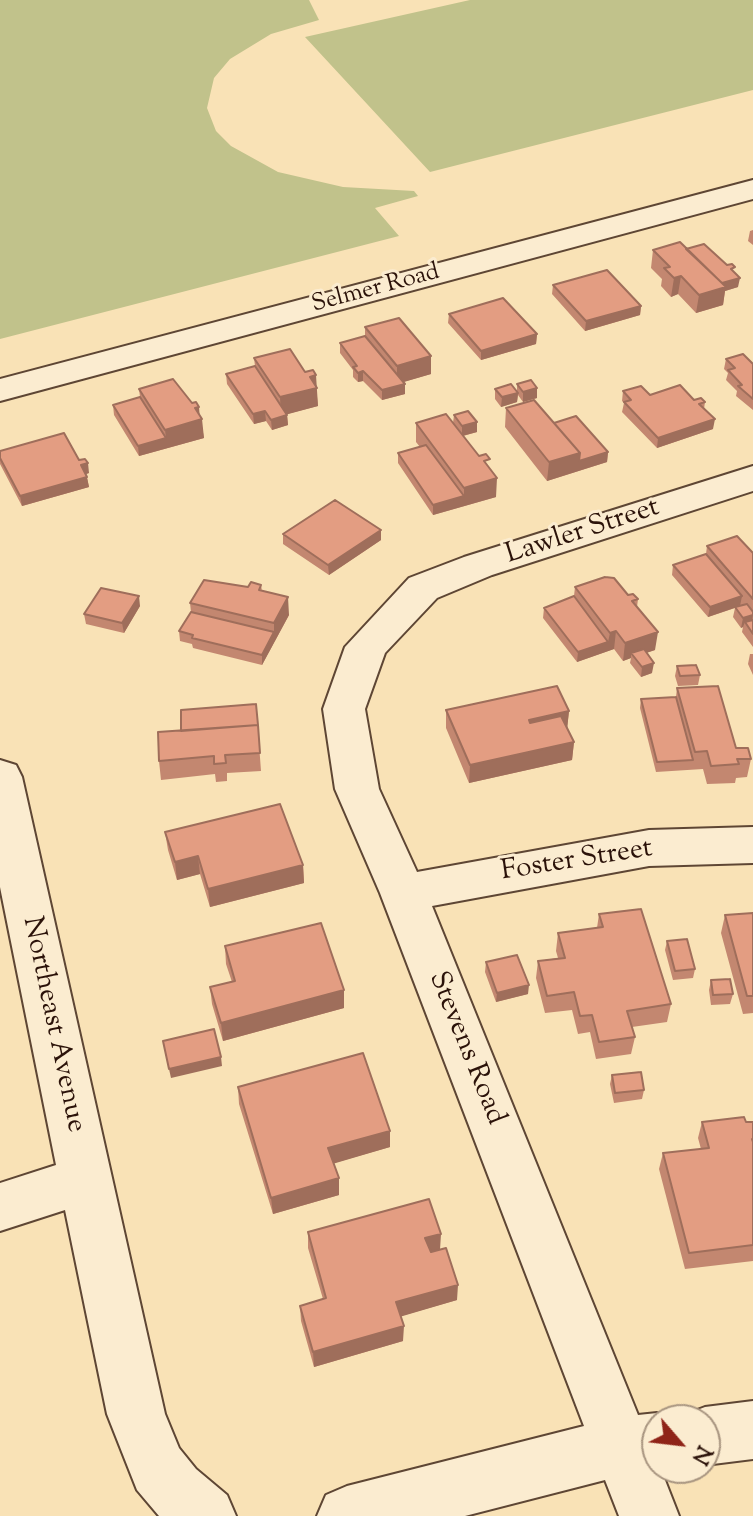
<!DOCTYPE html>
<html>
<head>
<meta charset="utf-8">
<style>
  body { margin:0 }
  #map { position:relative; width:753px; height:1516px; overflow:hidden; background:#f9e2b6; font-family:"Sorts Mill Goudy",serif }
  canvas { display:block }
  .north { position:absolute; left:641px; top:1404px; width:80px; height:80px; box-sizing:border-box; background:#fbecd0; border:2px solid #a89580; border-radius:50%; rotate:118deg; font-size:22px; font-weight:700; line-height:32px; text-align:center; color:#2b1209 }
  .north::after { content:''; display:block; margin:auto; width:28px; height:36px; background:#8f2418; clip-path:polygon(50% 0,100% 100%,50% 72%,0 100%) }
</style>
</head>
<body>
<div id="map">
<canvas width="753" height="1516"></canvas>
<div class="north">N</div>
</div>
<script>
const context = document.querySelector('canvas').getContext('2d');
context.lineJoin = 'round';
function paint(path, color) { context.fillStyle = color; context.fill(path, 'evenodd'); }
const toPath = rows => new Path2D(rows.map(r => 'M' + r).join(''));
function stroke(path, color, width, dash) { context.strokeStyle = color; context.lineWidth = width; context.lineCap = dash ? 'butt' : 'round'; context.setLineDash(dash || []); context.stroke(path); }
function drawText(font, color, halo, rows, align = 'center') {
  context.font = font + ' "Sorts Mill Goudy",serif'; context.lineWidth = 6; context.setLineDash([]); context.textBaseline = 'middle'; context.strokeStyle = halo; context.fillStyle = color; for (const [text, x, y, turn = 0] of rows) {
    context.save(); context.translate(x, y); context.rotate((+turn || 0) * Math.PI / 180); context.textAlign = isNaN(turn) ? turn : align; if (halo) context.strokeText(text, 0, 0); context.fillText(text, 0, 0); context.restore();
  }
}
paint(toPath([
  [0,0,309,0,319,20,271,34,230,59,214,78,207,108,216,131,231,146,278,172,343,187,414,191,418,196,375,208,399,236,0,339],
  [470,0,753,0,753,90,430,172,305,37]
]), '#c1c28b');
const minor = toPath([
  [753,180,753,199,0,401,0,379,753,180],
  [753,466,753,491,492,575,437,598,385,653,365,709,379,789,417,872,649,830,753,827,753,863,649,866,432,906,638,1415,657,1413,675,1420,657,1420,657,1468,665,1468,661,1470,679,1516,619,1516,605,1480,465,1516,317,1516,326,1495,347,1486,584,1426,380,893,335,789,323,709,345,647,409,578,464,557,753,466],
  [0,760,16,765,22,777,165,1414,179,1448,196,1469,227,1495,236,1516,159,1516,137,1490,107,1414,65,1210,0,1231,0,1183,56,1165,0,887,0,760],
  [753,1401,753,1459,705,1465,705,1420,682,1420,684,1415,705,1407,753,1401]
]);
stroke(minor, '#5e4634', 4);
paint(minor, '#fbecd0');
paint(toPath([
  [753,230,753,245,748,241,750,231],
  [686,249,734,272,738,287,725,291,723,305,696,313,678,294,671,297,661,286,662,279,651,268,653,250],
  [553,285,641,306,640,315,585,331,552,294],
  [449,314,537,334,536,344,481,360,448,323],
  [365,327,431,356,431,374,403,382,405,394,382,400,363,381,358,382,353,377,353,370,340,353,340,343,365,336],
  [254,358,316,387,318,406,287,414,288,425,272,430,266,421,254,424,227,384,226,374,255,366],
  [726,359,753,364,753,410,736,396,737,391,726,380,728,373,724,369],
  [517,384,537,388,537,398,523,402,518,395,517,402,501,407,495,399,495,389,517,391],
  [139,389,200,416,204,438,139,456,114,415,113,405,140,397],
  [623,391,694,400,705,402,704,409,713,429,657,448,622,412,624,403,622,401],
  [506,408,554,423,608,452,607,462,547,481,505,427],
  [454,415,477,422,477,432,463,436,489,468,496,497,433,515,398,463,398,453,420,447,416,442,416,423,453,423],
  [0,451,79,460,89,473,86,474,89,487,22,506,0,464],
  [381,530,381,540,329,575,283,544,283,534],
  [707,546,753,553,753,647,742,632,743,627,741,628,733,617,735,608,708,617,672,575,673,565,706,554],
  [261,585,262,591,289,615,262,665,193,648,192,644,180,641,179,631,191,612,190,603,248,587],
  [575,587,628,595,638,599,637,607,655,650,646,653,652,673,641,677,630,663,631,658,623,661,614,649,577,662,543,618,544,608,574,596],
  [140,606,124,633,86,624,84,614],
  [750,654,753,654,753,675,748,664],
  [677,666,700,675,698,685,678,686,675,676],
  [677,688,736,748,751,759,747,777,736,778,735,783,707,784,703,769,656,772,640,708,641,699,676,697],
  [256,704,261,771,227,773,227,781,216,782,215,774,161,780,159,761,181,731],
  [446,710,569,711,567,728,574,742,572,760,469,783,446,728],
  [165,832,303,865,304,883,210,907,200,874,177,880,168,850],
  [753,913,753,1013,743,1014,721,933,725,915],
  [599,914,671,1004,667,1022,632,1027,635,1037,631,1054,596,1059,590,1032,578,1034,572,1010,545,1013,536,978,538,961,558,958,556,951,558,933,597,928],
  [667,941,695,969,693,978,673,980,665,950],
  [225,946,344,1008,223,1041,212,1004,210,987,232,982,226,964],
  [486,962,528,994,496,1002,485,972],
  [711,980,733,994,730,1004,711,1005,709,990],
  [612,1075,644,1090,642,1099,614,1103,610,1084],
  [238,1087,390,1147,334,1163,339,1195,273,1214,239,1104],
  [702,1122,753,1122,753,1261,685,1269,659,1169,663,1153,701,1149,698,1138],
  [308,1232,440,1249,457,1300,401,1316,403,1341,314,1367,301,1321,300,1306,323,1299,308,1248]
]), '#c38770');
paint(toPath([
  [681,276,678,294,671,297,674,278],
  [740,278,738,287,725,291,723,305,696,313,699,295,714,285],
  [641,306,640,315,585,331,586,321],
  [537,334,536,344,481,360,481,351],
  [431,356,431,374,397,384,397,366],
  [363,371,363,381,358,382,358,373],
  [316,375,318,406,281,416,280,397,310,377],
  [405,384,405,394,382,400,382,390],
  [537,388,537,398,523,402,523,392],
  [518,393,517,402,501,407,502,397],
  [199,407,200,420,202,419,204,438,139,456,138,446,166,438,165,430,195,408],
  [265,411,266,421,254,424,253,414],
  [287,415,288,425,272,430,271,420],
  [715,419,713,429,657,448,658,438],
  [477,422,477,432,462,436,462,426],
  [608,452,607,462,547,481,549,462,580,453],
  [88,463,89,473,83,475,81,465],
  [87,477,89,487,22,506,20,496],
  [497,478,496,497,433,515,433,505,464,496,464,488],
  [381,530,381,540,329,575,328,565],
  [139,596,140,606,124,633,122,623],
  [742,596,740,606,708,617,710,607],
  [288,597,289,615,262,665,262,655,274,632,274,623],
  [753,614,752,624,745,622,743,627,741,628,743,618],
  [616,631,614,649,577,662,578,652,608,642,610,633],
  [658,632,655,650,634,657,631,653,631,658,623,661,625,643],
  [654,663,652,673,641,677,642,667],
  [569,711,567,730,527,738,529,720],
  [574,742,572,760,469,783,470,765],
  [198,856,200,874,177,880,175,862],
  [303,865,304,883,210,907,208,889],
  [529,985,528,994,496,1002,497,993],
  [344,990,344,1008,223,1041,221,1023],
  [221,1057,222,1066,171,1078,169,1069],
  [390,1131,390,1147,329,1165,328,1148],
  [339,1178,339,1195,273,1214,271,1198],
  [441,1234,440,1250,425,1254,425,1238],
  [458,1285,457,1300,396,1318,396,1302],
  [404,1326,403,1341,314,1367,313,1352]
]), '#9f6e5b');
const building = toPath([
  [680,242,726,287,699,295,681,276,674,278,664,268,670,267,653,250,680,242],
  [704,244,727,265,732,264,735,267,731,269,740,278,722,283,686,249,704,244],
  [607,270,641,306,586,321,553,285,607,270],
  [503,298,537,334,481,351,449,314,503,298],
  [399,318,431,356,397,366,365,327,399,318],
  [365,336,405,384,382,390,363,371,358,373,353,367,357,366,340,343,365,336],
  [290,349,305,372,313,370,316,375,310,377,317,388,280,397,254,358,290,349],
  [743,354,753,364,753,399,738,386,742,385,728,370,735,368,726,359,743,354],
  [255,366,287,415,271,420,265,411,253,414,226,374,255,366],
  [173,379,192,403,196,402,199,407,195,408,202,419,165,430,139,389,173,379],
  [531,380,537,388,523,392,517,384,531,380],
  [511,384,518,393,502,397,495,389,511,384],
  [680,385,694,400,701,398,705,402,699,404,715,419,658,438,624,402,631,400,623,391,641,386,650,395,680,385],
  [140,397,166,438,138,446,113,405,140,397],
  [534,400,580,453,549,462,506,408,534,400],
  [468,411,477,422,462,426,454,415,468,411],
  [446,414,479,456,486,454,490,459,484,461,497,478,464,488,416,423,446,414],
  [576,416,608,452,579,461,580,453,554,423,576,416],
  [64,433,79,460,85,459,88,463,81,465,87,477,20,496,0,458,0,451,64,433],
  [426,445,464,496,433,505,398,453,426,445],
  [335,500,381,530,328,565,283,534,335,500],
  [737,536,753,553,753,599,707,546,737,536],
  [706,554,742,596,710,607,673,565,706,554],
  [605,577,614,578,628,595,633,594,638,599,632,601,658,632,625,643,616,631,610,633,575,587,605,577],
  [204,580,248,587,251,582,261,585,259,590,288,597,274,623,190,603,204,580],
  [101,588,139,596,122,623,84,614,101,588],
  [574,596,608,642,578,652,544,608,574,596],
  [747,604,753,612,753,615,743,618,735,607,747,604],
  [191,612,274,632,262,655,192,638,193,635,179,631,191,612],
  [753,620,753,634,745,622,753,620],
  [644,649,654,663,642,667,631,653,644,649],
  [696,665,700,675,680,676,677,666,696,665],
  [557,686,569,711,529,720,530,723,561,716,574,742,470,765,446,710,557,686],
  [718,686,736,748,748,748,751,759,737,759,739,764,711,766,707,751,695,752,677,688,718,686],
  [676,697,693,760,657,762,641,699,676,697],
  [256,704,258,725,181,731,181,710,256,704],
  [258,725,260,753,225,755,226,763,214,764,214,756,159,761,158,732,258,725],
  [280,804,303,865,208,889,198,856,175,862,165,832,280,804],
  [641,909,671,1004,627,1011,635,1037,599,1042,592,1015,580,1016,574,992,547,996,538,961,565,958,558,933,603,927,599,914,641,909],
  [753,913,753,996,747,996,725,915,753,913],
  [321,923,344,990,221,1023,210,987,235,981,225,946,321,923],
  [687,939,695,969,675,971,667,941,687,939],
  [517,955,529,985,497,993,486,962,517,955],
  [730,979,733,994,713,995,711,980,730,979],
  [214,1029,221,1057,169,1069,163,1041,214,1029],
  [363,1053,390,1131,328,1148,339,1178,271,1198,238,1087,363,1053],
  [641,1072,644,1090,615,1093,612,1075,641,1072],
  [744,1117,746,1122,753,1122,753,1139,752,1139,753,1142,753,1245,689,1253,663,1153,709,1148,702,1122,744,1117],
  [429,1199,441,1234,425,1238,431,1252,446,1248,458,1285,396,1302,404,1326,313,1352,300,1306,326,1298,308,1232,429,1199]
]);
paint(building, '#e39d82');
stroke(building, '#9f6e5b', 2);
drawText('24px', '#2b1209', '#fbecd0', [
  ["Selmer Road",376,290,-15]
]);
drawText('28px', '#2b1209', '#fbecd0', [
  ["Lawler Street",583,533,-18],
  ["Foster Street",577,862,-9],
  ["Northeast Avenue",52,1025,78],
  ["Stevens Road",465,1049,68]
]);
</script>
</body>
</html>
